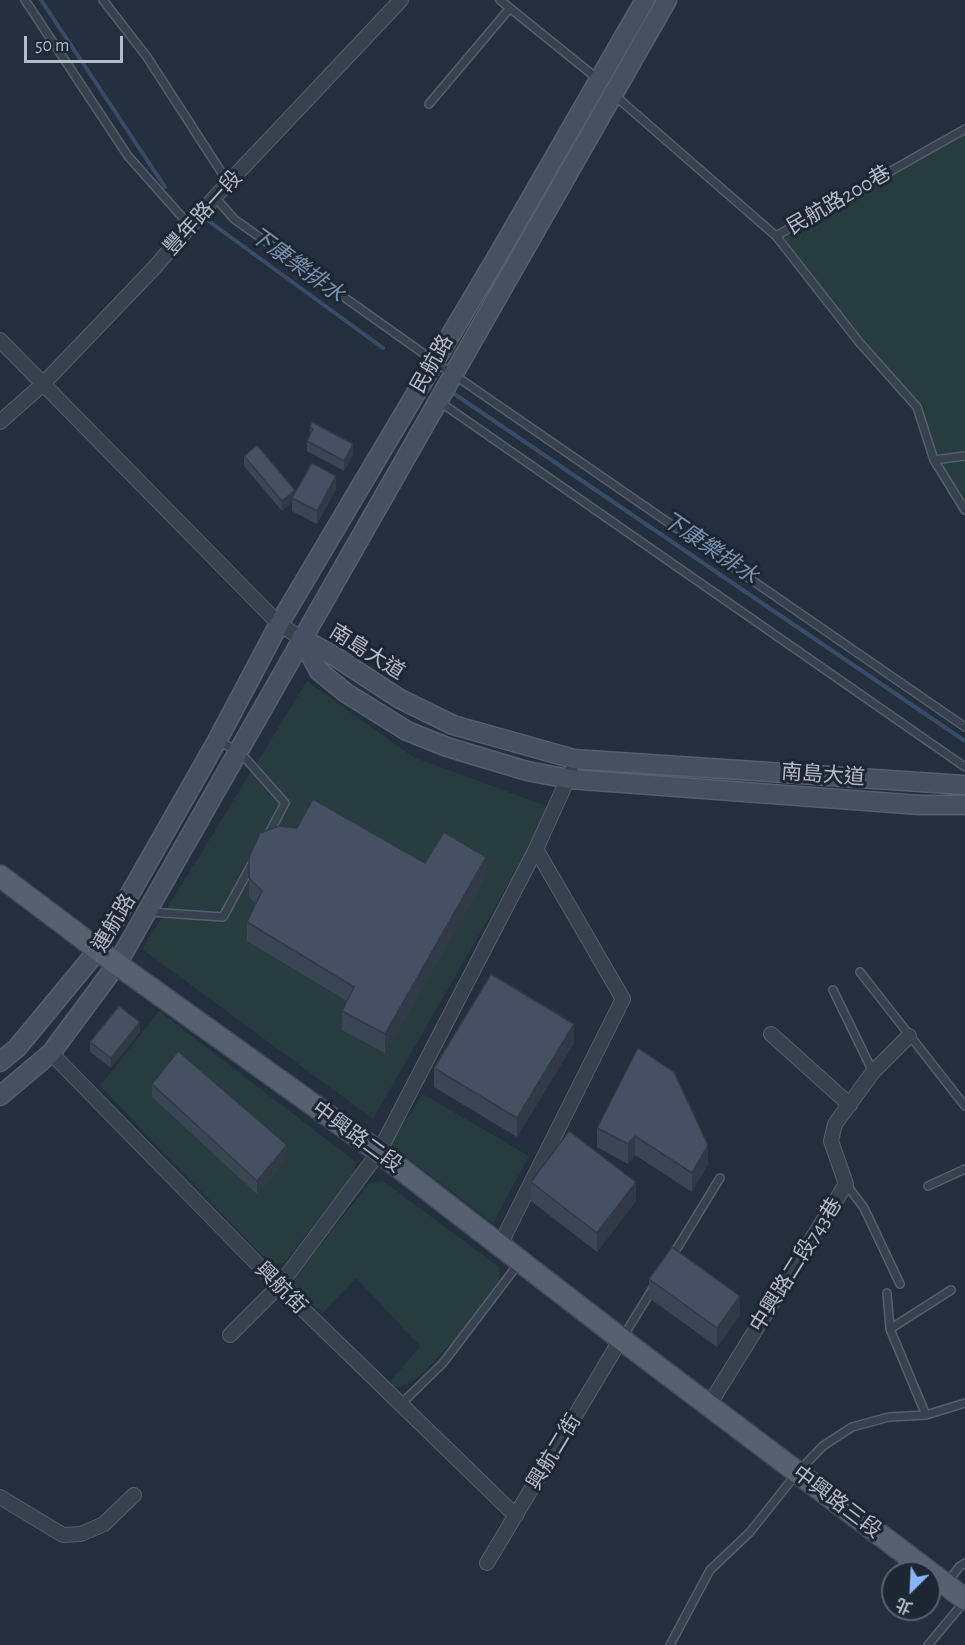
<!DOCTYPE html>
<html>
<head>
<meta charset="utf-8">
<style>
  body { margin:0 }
  #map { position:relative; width:965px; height:1645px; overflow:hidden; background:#242f3e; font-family:"Alegreya Sans","Noto Sans TC",sans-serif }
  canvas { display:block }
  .north { position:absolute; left:881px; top:1561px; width:60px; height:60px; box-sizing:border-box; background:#1d2633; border:2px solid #59626f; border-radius:50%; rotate:204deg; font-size:16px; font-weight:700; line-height:24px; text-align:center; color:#b4bcc9 }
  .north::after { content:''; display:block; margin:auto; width:21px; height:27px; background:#8ab4f8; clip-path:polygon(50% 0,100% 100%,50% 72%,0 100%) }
  .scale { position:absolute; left:24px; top:36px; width:99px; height:27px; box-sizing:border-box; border:3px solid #b4bcc9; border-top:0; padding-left:8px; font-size:18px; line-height:21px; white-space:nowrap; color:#b4bcc9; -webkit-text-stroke:4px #1d2633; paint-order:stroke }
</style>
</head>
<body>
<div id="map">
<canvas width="965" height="1645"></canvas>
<div class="north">北</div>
<div class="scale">50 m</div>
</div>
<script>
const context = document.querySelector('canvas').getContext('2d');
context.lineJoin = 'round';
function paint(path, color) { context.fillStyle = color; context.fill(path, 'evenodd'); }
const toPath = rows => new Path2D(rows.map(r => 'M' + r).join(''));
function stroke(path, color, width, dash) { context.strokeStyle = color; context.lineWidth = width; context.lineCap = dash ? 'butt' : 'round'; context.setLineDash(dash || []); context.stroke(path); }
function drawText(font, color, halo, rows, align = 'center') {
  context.font = font + ' "Alegreya Sans","Noto Sans TC",sans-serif'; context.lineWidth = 6; context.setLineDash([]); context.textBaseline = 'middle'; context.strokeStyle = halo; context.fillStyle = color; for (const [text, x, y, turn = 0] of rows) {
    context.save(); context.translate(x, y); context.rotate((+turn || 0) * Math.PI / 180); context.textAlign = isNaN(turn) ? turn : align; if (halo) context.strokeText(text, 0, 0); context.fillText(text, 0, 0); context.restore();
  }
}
paint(toPath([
  [965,129,965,510,934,460,917,407,859,342,776,236],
  [307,681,413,757,552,808,373,1119,142,949],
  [159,1011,356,1162,355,1172,284,1263,275,1264,263,1256,100,1086],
  [423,1094,529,1156,493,1223,389,1144],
  [383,1181,499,1267,499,1281,455,1339,421,1376,401,1387,388,1385,420,1346,356,1278,323,1313,293,1287,294,1277,370,1183]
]), '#263c3f');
stroke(toPath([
  [41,0,165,187],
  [192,209,383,348],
  [450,391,965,741]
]), '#394c67', 4);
const lane = toPath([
  [25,0,128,156,190,226],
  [103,0,147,57,229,184],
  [500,0,599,80],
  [613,94,776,236,859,342,917,407,934,460,965,510],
  [429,104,510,8],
  [215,197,234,219,434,361,965,727],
  [776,236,965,129],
  [440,402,965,767],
  [934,460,965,456],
  [219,742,239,751,285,803,267,837],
  [149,912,223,917,253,862],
  [860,972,965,1106],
  [833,990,873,1072],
  [846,1184,864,1208,900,1284],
  [928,1186,965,1169],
  [671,1258,720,1178],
  [887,1293,890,1329,926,1415],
  [890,1329,951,1290],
  [623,1337,653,1288],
  [399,1406,443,1363,519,1263],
  [947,1583,959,1567,965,1563],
  [670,1645,710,1570,750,1532,797,1473,823,1446,852,1427,889,1417,926,1415,965,1403],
  [928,1645,965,1601]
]);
const street = toPath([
  [0,340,279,624,301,638],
  [0,422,42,385,155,267,215,197,401,0],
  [771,1034,850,1105],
  [51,1053,279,1286,516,1516],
  [500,1245,623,999,536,849],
  [230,1335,279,1286,379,1152,536,849,571,772],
  [709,1405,846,1184,831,1141,835,1124,873,1072,909,1036],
  [0,1497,63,1535,81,1534,104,1524,134,1495],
  [487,1563,621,1339]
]);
const secondary = toPath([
  [301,638,319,671,346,693,407,731,447,747,527,771,569,779,920,805,965,805],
  [301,638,334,656,400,699,453,725,574,759,965,785],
  [0,1062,17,1048,98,950,217,741,279,624,501,250,645,0],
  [0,1096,51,1053,117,964,667,0]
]);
const primary = toPath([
  [0,876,117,964,379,1152,621,1339,965,1599]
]);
stroke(lane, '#565f6c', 10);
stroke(street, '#565f6c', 16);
stroke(secondary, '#565f6c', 21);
stroke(primary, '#414a57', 24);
stroke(lane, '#38414e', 7);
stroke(street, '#38414e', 14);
stroke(secondary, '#465061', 18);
stroke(primary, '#56606e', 21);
paint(toPath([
  [310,427,353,454,344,471,307,451,307,441,310,436],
  [244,456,295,493,336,489,317,524,292,511,292,502,282,511,244,466],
  [249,857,425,863,486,876,385,1053,342,1030,342,1011,347,1001,247,941,247,922,256,904,249,897],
  [140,1032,111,1068,90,1052,90,1042],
  [574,1043,517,1137,434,1087,434,1068],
  [638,1048,708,1164,692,1192,635,1155,628,1164,597,1147,597,1128],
  [152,1084,287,1158,257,1194,152,1097],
  [531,1182,636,1201,597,1252,531,1201],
  [649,1279,740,1315,717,1347,649,1298]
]), '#3b4654');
paint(toPath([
  [353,444,353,454,344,471,344,461],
  [336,476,336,489,317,524,317,511],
  [295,490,295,499,292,498,292,502,282,511,282,501],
  [486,857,486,876,385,1053,385,1034],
  [140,1022,140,1032,111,1068,111,1058],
  [574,1024,574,1043,517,1137,517,1118],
  [635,1136,635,1155,628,1164,628,1144],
  [287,1145,287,1158,257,1194,257,1181],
  [708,1145,708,1164,692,1192,692,1173],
  [636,1182,636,1201,597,1252,597,1233],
  [740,1296,740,1315,717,1347,717,1328]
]), '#303945');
const building = toPath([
  [312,422,353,444,344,461,307,441,313,429,310,427,312,422],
  [257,445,295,490,282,501,244,456,257,445],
  [312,463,336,476,317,511,292,498,312,463],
  [313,799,425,863,444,832,486,857,385,1034,342,1011,354,987,247,922,262,891,249,878,249,857,260,833,279,826,297,828,313,799],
  [491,974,574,1024,517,1118,434,1068,491,974],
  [119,1006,140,1022,111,1058,90,1042,119,1006],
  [638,1048,674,1072,708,1145,692,1173,635,1136,628,1144,597,1128,638,1048],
  [178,1051,287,1145,257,1181,152,1084,178,1051],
  [569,1131,636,1182,597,1233,531,1182,569,1131],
  [672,1247,740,1296,717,1328,649,1279,672,1247]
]);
paint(building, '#455162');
stroke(building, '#303945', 1.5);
drawText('21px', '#b4bcc9', '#1d2633', [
  ["民航路200巷",839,200,-30],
  ["豐年路一段",203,213,-48],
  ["民航路",432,364,-60],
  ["南島大道",367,652,32],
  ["南島大道",823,775,4],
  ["連航路",114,923,-59],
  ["中興路二段",357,1137,36],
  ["中興路二段743巷",796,1265,-58],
  ["興航街",281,1288,45],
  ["興航二街",554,1452,-59],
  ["中興路三段",837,1502,37]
]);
drawText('italic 22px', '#7c92b1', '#1d2633', [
  ["下康樂排水",297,265,36],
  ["下康樂排水",710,548,34]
]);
</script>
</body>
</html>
